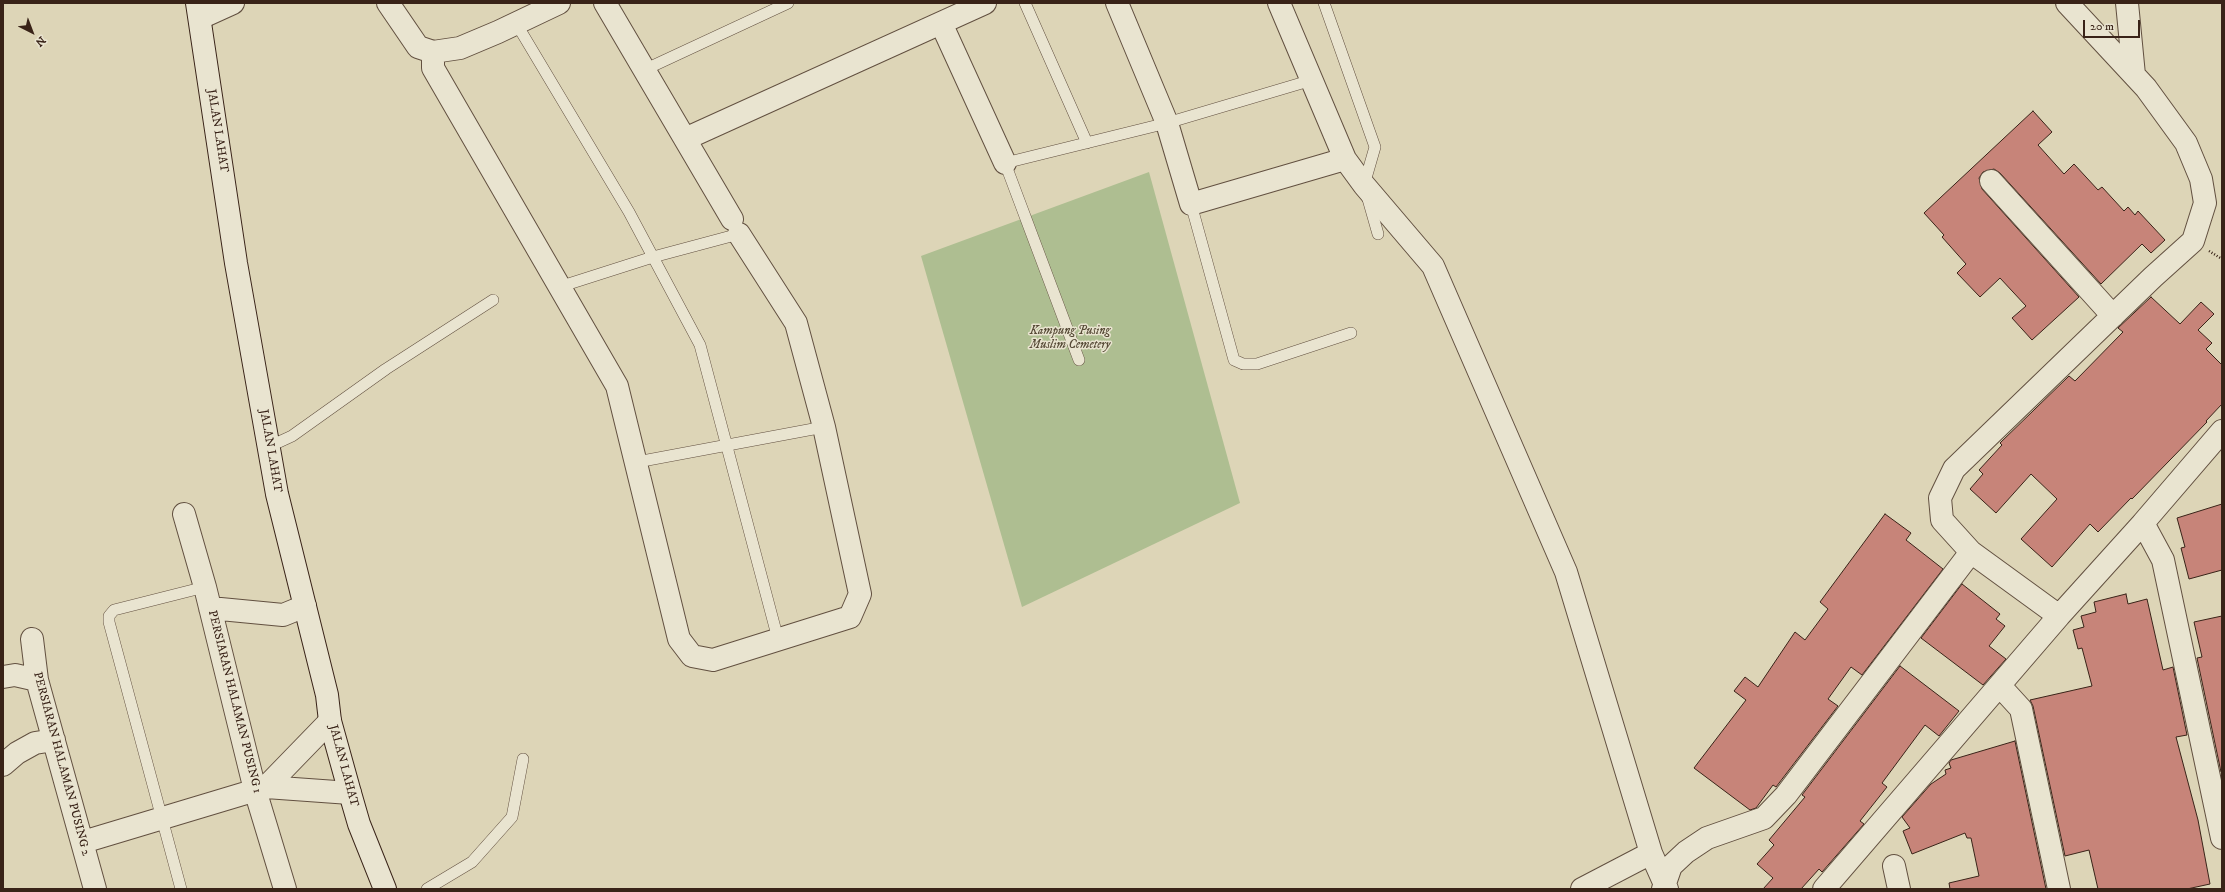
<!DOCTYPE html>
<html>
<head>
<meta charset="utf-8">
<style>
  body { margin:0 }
  #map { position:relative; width:2225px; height:892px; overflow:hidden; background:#ddd5b7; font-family:"IM FELL DW Pica",serif }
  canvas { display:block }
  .frame { position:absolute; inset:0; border:4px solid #392318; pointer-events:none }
  .north { position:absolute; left:12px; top:12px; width:40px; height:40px; -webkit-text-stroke:3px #e9e4d0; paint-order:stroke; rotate:138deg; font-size:11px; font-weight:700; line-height:16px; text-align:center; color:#392318 }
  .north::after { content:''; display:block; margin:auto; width:14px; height:18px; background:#392318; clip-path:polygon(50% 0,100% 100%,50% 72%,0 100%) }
  .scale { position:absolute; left:2083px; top:20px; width:57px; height:18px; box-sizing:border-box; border:2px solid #392318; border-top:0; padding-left:5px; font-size:12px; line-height:14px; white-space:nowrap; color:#392318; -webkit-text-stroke:3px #e9e4d0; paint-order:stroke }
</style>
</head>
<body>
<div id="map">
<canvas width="2225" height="892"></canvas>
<div class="frame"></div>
<div class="north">N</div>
<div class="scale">20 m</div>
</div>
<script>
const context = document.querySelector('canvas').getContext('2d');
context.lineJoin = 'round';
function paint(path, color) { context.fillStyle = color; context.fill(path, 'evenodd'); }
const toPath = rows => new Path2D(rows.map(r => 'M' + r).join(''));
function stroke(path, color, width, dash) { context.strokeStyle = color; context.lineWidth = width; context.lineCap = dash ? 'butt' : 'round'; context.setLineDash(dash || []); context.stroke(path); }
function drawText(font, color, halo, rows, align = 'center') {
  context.font = font + ' "IM FELL DW Pica",serif'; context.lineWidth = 3; context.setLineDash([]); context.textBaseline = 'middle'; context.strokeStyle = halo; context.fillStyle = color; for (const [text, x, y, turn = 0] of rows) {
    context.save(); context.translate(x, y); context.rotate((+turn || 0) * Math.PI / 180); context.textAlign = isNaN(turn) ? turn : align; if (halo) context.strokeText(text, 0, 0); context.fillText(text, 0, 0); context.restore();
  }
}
paint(toPath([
  [1149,172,1240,503,1022,607,921,256]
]), '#aebe91');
const building = toPath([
  [2033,111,2052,132,2038,145,2064,174,2074,164,2098,190,2102,187,2124,211,2128,207,2135,215,2138,211,2165,240,2151,253,2142,244,2101,284,2000,173,1994,169,1983,172,1979,178,1982,189,2079,297,2032,340,2012,318,2026,306,2000,278,1980,297,1957,273,1966,264,1942,237,1944,235,1924,213,2033,111],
  [2151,297,2180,324,2201,302,2214,314,2198,330,2212,343,2206,349,2222,365,2222,404,2206,421,2207,422,2132,499,2131,498,2098,532,2090,524,2052,567,2021,539,2057,499,2031,474,1996,513,1970,489,1983,474,1979,470,2002,445,2000,443,2069,376,2075,381,2123,332,2118,328,2151,297],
  [2222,504,2222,570,2189,579,2181,548,2185,547,2177,518,2222,504],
  [1885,514,1911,533,1906,540,1943,569,1862,675,1851,667,1828,699,1838,706,1776,787,1773,785,1756,808,1750,810,1694,768,1746,700,1734,691,1745,677,1758,687,1795,632,1805,640,1828,609,1820,602,1885,514],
  [1962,584,2000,614,1996,619,2005,626,1989,646,2006,659,1983,685,1921,638,1962,584],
  [2126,594,2128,604,2147,599,2163,670,2173,667,2187,735,2176,737,2198,820,2210,884,2187,889,2098,889,2089,850,2065,856,2033,706,2030,700,2092,686,2082,648,2078,649,2073,630,2084,627,2081,616,2096,612,2094,602,2126,594],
  [2222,616,2222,771,2221,772,2197,658,2202,657,2194,622,2222,616],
  [1900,666,1959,711,1939,736,1925,725,1882,783,1887,787,1860,821,1864,824,1822,872,1819,869,1801,889,1763,889,1773,878,1757,864,1774,845,1769,840,1805,797,1802,795,1900,666],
  [2015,741,2046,889,1950,889,1949,883,1979,876,1971,838,1967,838,1965,833,1912,854,1903,831,1910,828,1902,817,1931,784,1946,774,1945,770,1951,768,1949,763,1951,760,2015,741]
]);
paint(building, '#c78479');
stroke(building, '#392318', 1);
const service = toPath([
  [1025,3,1087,143],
  [1324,3,1375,147,1364,185,1378,234],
  [516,23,629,212,653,257,739,234,738,232],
  [644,70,788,3],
  [1191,204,1234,360,1243,364,1257,364,1351,333],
  [559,287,653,257,700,345,778,639],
  [1079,360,1005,163,1167,123,1312,80],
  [268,444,279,442,292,436,386,369,493,300],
  [637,462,824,427],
  [181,889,109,622,109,616,114,610,205,587],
  [427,889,472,862,512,817,523,759]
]);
const minor = toPath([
  [388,3,418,47,433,52,460,48,498,32,559,3],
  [605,3,732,219],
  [1117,3,1167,123,1191,204,1345,159,1279,3],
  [2127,3,2134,75],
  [200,18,233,3],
  [941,23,1005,163],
  [433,52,433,68,617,386,679,639,692,656,713,660,850,617,860,594,824,427,796,323,739,234],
  [685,139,985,3],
  [1345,159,1364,185,1433,266,1566,572,1651,853,1667,889],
  [1991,181,2113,316],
  [184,514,205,587,255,790,285,889],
  [2143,523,2163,560,2222,838],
  [210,608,283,615,305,606],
  [2059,616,1971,552,1942,520,1940,498,1954,469,2153,277,2193,241,2205,203,2201,179,2186,143,2146,88,2067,3],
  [32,639,37,680,95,889],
  [3,677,15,675,37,680],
  [2000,686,2021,709,2059,889],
  [3,765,17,753,35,743,54,740],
  [266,787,330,721],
  [83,842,266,787,350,793],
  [1894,866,1899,889],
  [1582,889,1651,853],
  [1663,889,1671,866,1686,852,1707,838,1764,818,1786,795,1971,552],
  [1824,889,2059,616,2143,523,2222,431]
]);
const secondary = toPath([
  [197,3,236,263,277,494,327,695,330,721,350,793,359,824,385,889]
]);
stroke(service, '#625040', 12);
stroke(minor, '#625040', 24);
stroke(secondary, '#392318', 24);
stroke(toPath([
  [2209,251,2222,259]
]), '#392318', 2.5, [1, 2]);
stroke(service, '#e9e4d0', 11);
stroke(minor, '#e9e4d0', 22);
stroke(secondary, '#e9e4d0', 22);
drawText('12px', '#392318', '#e9e4d0', [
  ["JALAN LAHAT",217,131,81],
  ["JALAN LAHAT",270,451,80],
  ["PERSIARAN HALAMAN PUSING 1",234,702,76],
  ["PERSIARAN HALAMAN PUSING 2",61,764,75],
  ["JALAN LAHAT",343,766,75]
]);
drawText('italic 12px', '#564a36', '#e9e4d0', [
  ["Kampung Pusing",1070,332],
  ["Muslim Cemetery",1070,346]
]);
</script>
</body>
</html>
